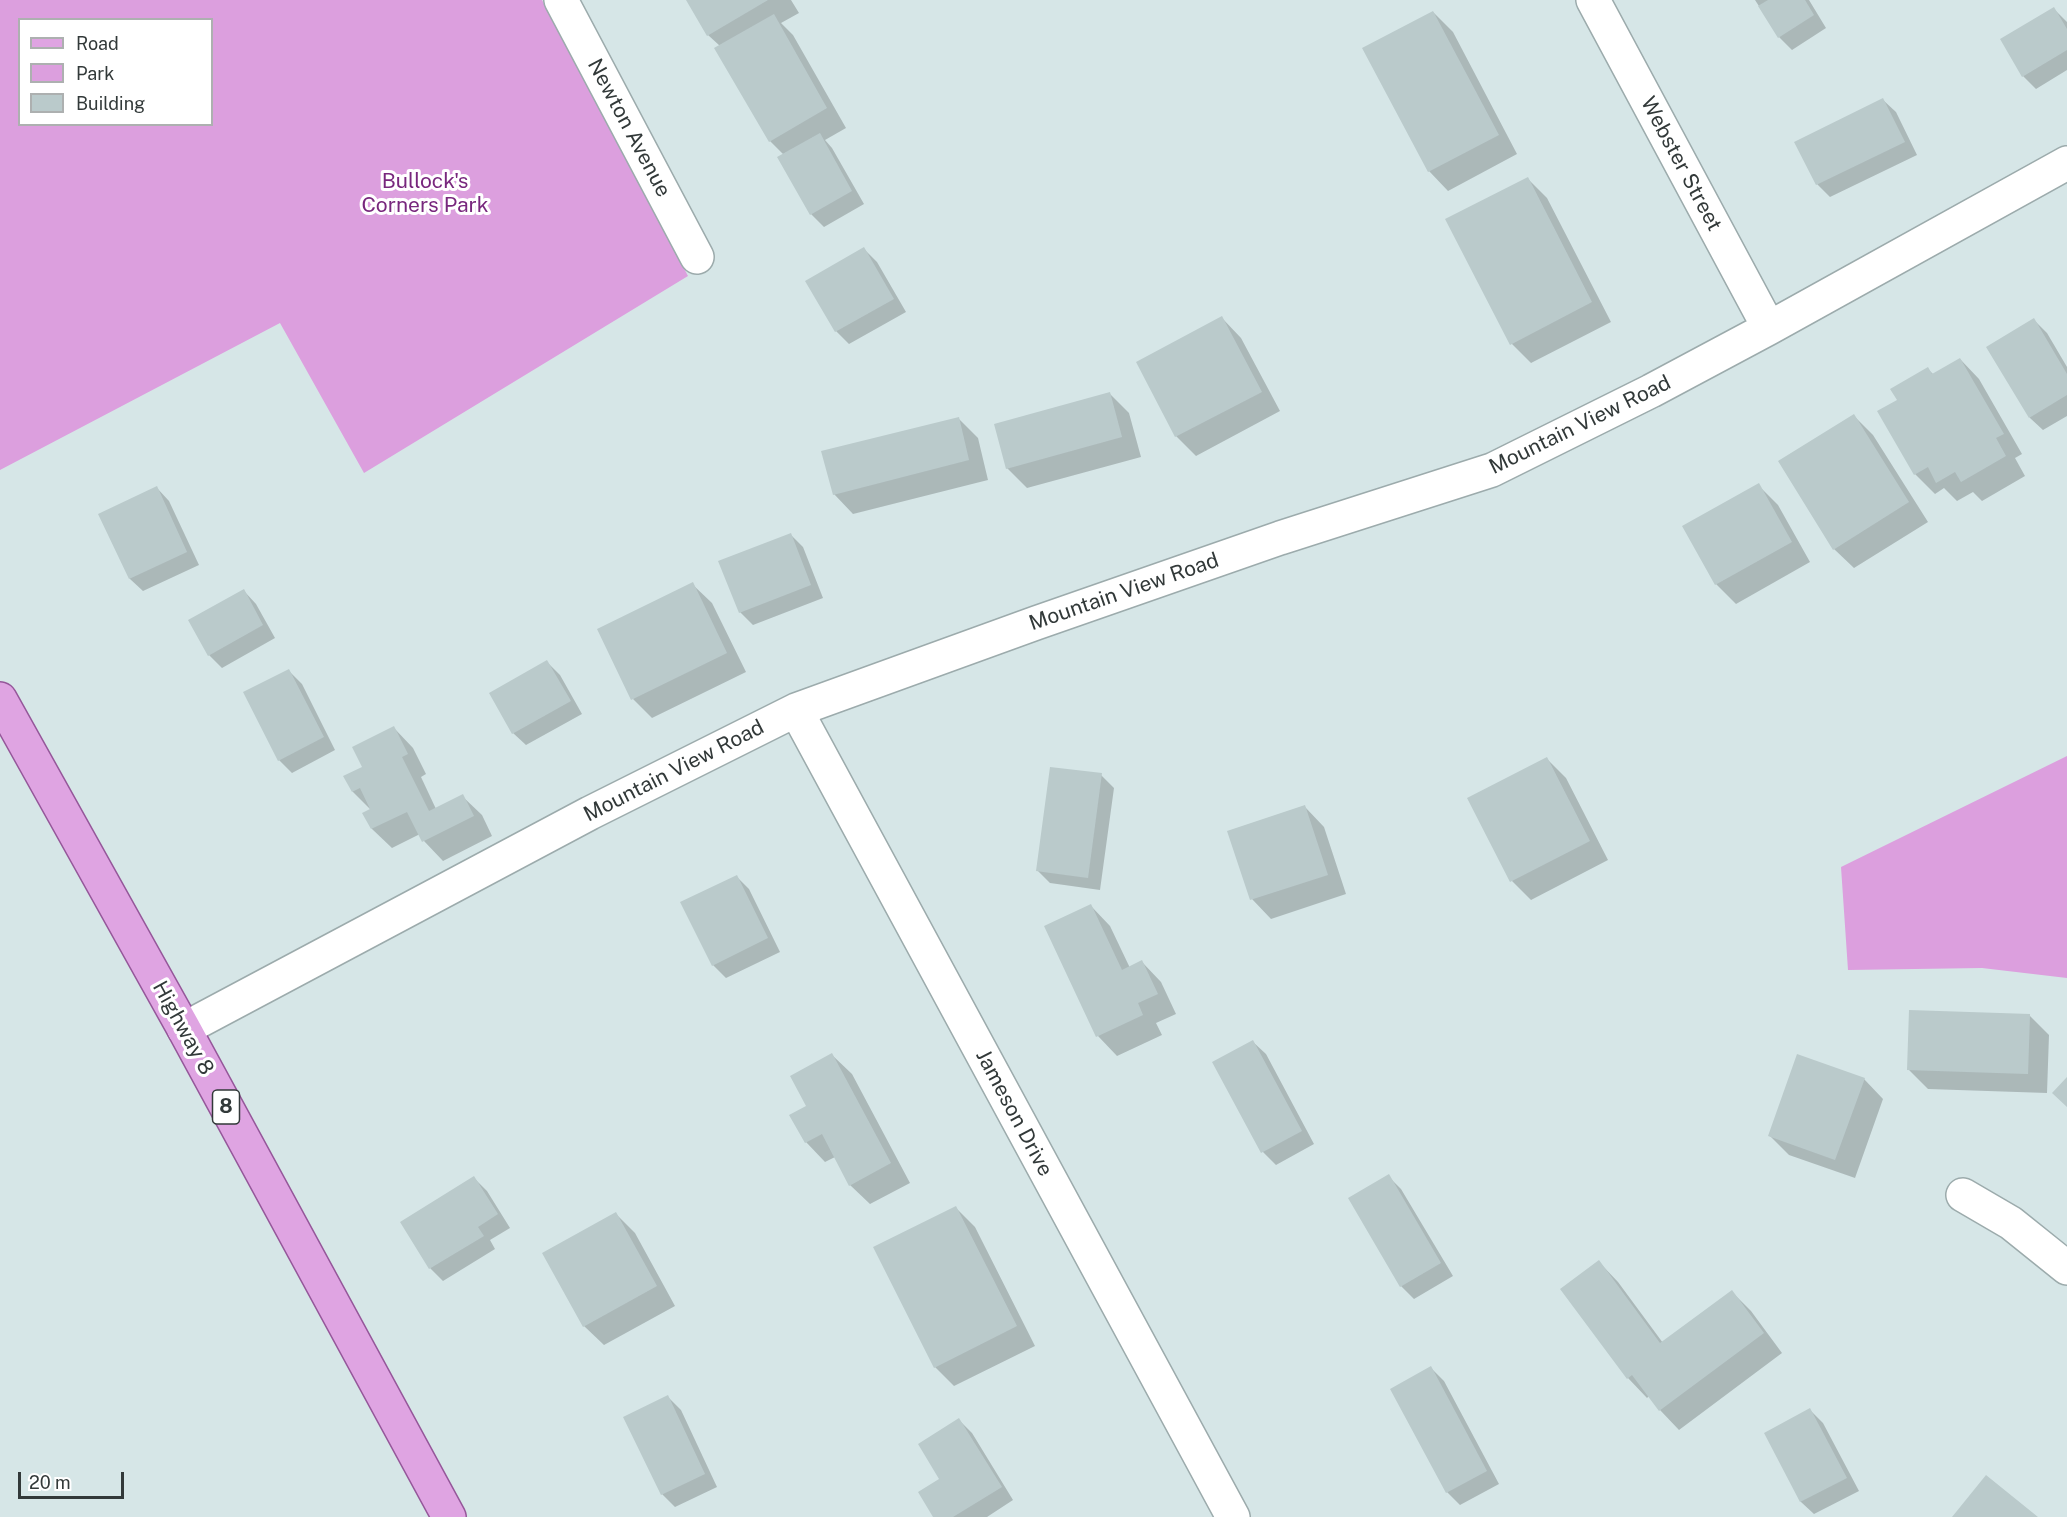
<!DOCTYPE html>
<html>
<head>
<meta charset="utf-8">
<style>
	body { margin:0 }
	#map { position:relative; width:2067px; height:1517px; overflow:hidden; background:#d6e6e7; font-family:"Public Sans",sans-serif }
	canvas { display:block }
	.legend { position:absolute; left:18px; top:18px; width:195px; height:108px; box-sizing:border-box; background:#fff; border:2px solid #adb0b0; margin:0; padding:8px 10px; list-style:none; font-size:18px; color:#323939 }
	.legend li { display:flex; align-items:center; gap:12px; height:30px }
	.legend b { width:30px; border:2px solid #adb0b0 }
	.scale { position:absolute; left:18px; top:1472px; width:106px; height:27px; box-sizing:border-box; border:3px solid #323939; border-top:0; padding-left:8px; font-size:18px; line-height:21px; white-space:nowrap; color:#323939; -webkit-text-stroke:4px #fff; paint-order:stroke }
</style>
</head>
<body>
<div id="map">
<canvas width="2067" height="1517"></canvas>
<ul class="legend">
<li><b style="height:8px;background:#dfa4e2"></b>Road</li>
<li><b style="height:16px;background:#dc9fde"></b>Park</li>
<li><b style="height:16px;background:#bacacb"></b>Building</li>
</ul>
<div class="scale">20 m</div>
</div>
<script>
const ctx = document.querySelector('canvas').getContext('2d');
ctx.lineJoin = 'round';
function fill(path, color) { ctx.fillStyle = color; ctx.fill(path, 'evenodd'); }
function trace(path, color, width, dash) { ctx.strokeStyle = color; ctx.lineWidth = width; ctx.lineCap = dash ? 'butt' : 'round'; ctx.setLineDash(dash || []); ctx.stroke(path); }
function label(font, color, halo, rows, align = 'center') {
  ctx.font = font + ' "Public Sans",sans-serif'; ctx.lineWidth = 6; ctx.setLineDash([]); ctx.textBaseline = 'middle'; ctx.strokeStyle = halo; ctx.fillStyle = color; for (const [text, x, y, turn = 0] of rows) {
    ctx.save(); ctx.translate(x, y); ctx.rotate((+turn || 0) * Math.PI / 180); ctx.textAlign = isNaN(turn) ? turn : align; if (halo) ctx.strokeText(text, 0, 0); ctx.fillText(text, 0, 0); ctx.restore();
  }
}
fill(new Path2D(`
	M 0,0 L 542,0 L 688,276 L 364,473 L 280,323 L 0,470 ZM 20,20 L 212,20 L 212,124 L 20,124 Z
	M 2067,756 L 2067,978 L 1982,968 L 1848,970 L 1841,867 Z`), '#dc9fde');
fill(new Path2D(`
	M 688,0 L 791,0 L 799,13 L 781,23 L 793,35 L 846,128 L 825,140 L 832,148 L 864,204 L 824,227 L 811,214 L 784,155 L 770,141 L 720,46 L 708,35 Z
	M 1755,0 L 1809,0 L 1826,28 L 1792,50 L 1779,37 Z
	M 2054,9 L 2067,22 L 2067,70 L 2036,89 L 2023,76 Z
	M 1433,12 L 1453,32 L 1517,154 L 1448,191 L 1429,171 Z
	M 1883,100 L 1896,112 L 1917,155 L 1830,197 L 1817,184 L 1796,142 Z
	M 1527,178 L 1547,198 L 1611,322 L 1531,363 L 1512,344 Z
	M 864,249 L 877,262 L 906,312 L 849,344 L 836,331 Z
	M 1222,318 L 1241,338 L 1280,411 L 1196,456 L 1176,436 Z
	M 2034,320 L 2047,333 L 2067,367 L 2067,416 L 2043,430 L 2030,418 Z
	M 1960,359 L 1979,379 L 2022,454 L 2015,458 L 2025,476 L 1982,501 L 1973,492 L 1957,501 L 1944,488 L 1935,494 L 1915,474 L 1879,412 L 1899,400 L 1928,369 L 1934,375 Z
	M 1110,394 L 1129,413 L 1141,457 L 1027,488 L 1007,468 Z
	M 1854,416 L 1873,435 L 1928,522 L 1854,568 L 1834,549 Z
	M 958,418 L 978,438 L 988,480 L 853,514 L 834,494 Z
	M 1758,485 L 1778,505 L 1810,562 L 1736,604 L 1716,584 Z
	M 157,488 L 169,501 L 199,565 L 143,591 L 130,579 L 100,514 Z
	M 790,534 L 803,547 L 823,598 L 753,625 L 740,612 Z
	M 692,584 L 712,603 L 746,672 L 652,718 L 633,699 Z
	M 244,591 L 256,604 L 275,638 L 222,668 L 209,655 Z
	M 547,662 L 560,675 L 582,714 L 526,745 L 513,733 Z
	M 289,671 L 302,684 L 335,750 L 292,773 L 279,760 Z
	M 394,728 L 413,748 L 426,774 L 421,777 L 436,809 L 462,796 L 482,815 L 492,836 L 443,861 L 424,841 L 420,834 L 392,848 L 372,829 L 364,813 L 371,810 L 353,792 L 345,777 L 364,768 Z
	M 1547,759 L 1566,778 L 1608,860 L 1531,900 L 1512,881 Z
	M 1101,775 L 1114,788 L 1100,890 L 1050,883 L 1037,870 Z
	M 1305,807 L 1324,827 L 1346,894 L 1271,919 L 1252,899 Z
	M 736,876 L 749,889 L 780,952 L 726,978 L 713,965 Z
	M 1091,906 L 1110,926 L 1130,968 L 1142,962 L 1161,982 L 1176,1014 L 1156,1023 L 1162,1035 L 1117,1056 L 1098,1036 L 1046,927 Z
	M 2029,1015 L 2049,1035 L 2047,1093 L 1928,1089 L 1909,1070 Z
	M 1253,1042 L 1266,1054 L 1314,1144 L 1276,1165 L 1263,1152 Z
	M 832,1055 L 852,1074 L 910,1183 L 870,1204 L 850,1185 L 835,1157 L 825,1162 L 806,1142 L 808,1107 Z
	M 1864,1079 L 1883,1099 L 1855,1178 L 1789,1155 L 1769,1135 Z
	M 1388,1176 L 1401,1189 L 1453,1276 L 1414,1299 L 1401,1286 Z
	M 474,1178 L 487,1191 L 510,1228 L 490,1240 L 495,1249 L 443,1281 L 430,1268 L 402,1223 Z
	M 956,1208 L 975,1227 L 1035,1346 L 954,1386 L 935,1367 Z
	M 616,1214 L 635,1233 L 675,1306 L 604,1345 L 584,1326 Z
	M 1599,1262 L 1618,1282 L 1663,1343 L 1732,1292 L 1751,1311 L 1782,1353 L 1679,1430 L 1660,1410 L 1649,1396 L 1647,1398 L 1628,1378 Z
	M 1431,1368 L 1444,1381 L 1499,1484 L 1460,1505 L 1447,1492 Z
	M 668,1397 L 681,1410 L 717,1487 L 675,1507 L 662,1494 Z
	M 1810,1410 L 1823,1423 L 1859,1491 L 1814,1514 L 1801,1502 L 1766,1433 Z
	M 959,1420 L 972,1433 L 1013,1500 L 987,1517 L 935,1517 L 941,1480 Z`), '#0003');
fill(new Path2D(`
	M 686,0 L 768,0 L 707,36 Z
	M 1768,0 L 1805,0 L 1814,15 L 1778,38 L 1758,6 Z
	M 2054,7 L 2067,29 L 2067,50 L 2022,77 L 2000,39 Z
	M 1433,11 L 1499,135 L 1428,172 L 1362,48 Z
	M 774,14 L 827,108 L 769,142 L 714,48 Z
	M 1883,98 L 1905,142 L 1816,185 L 1794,142 Z
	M 820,133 L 852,191 L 810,215 L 777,157 Z
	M 1528,177 L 1592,302 L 1510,345 L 1445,219 Z
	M 864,247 L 894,299 L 835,332 L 805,281 Z
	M 1222,316 L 1262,392 L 1175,437 L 1136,362 Z
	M 2034,318 L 2067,374 L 2067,395 L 2029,418 L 1986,347 Z
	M 1960,358 L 2004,434 L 1996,438 L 2006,456 L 1961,482 L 1955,472 L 1936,483 L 1928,467 L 1914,475 L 1877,411 L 1897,400 L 1890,389 L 1928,367 L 1932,374 Z
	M 1110,392 L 1122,437 L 1006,469 L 994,424 Z
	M 1854,414 L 1909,502 L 1833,550 L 1778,461 Z
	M 959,417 L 969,460 L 833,495 L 821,451 Z
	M 1759,483 L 1792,542 L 1715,585 L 1682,526 Z
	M 157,486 L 187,552 L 129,579 L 98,514 Z
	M 791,533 L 811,585 L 739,613 L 718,561 Z
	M 693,582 L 727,653 L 631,700 L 597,629 Z
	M 244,589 L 263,625 L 208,656 L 188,620 Z
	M 547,660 L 571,701 L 512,734 L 489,693 Z
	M 289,669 L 324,737 L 278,761 L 243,692 Z
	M 394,726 L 408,754 L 402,757 L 429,811 L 463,794 L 474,816 L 422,842 L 407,812 L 371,829 L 362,813 L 370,809 L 360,788 L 352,792 L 343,776 L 362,767 L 352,747 Z
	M 1547,757 L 1590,841 L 1510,882 L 1467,798 Z
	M 1050,767 L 1102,773 L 1088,878 L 1036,871 Z
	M 1305,805 L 1328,875 L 1250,900 L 1227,831 Z
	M 737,875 L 768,938 L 712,966 L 680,902 Z
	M 1091,904 L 1122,970 L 1142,960 L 1158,994 L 1138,1003 L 1143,1015 L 1096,1037 L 1044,926 Z
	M 1909,1010 L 2030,1014 L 2028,1074 L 1907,1070 Z
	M 1253,1040 L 1302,1131 L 1261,1153 L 1212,1062 Z
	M 832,1053 L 891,1163 L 849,1186 L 822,1134 L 805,1143 L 789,1115 L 806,1106 L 790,1076 Z
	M 1797,1054 L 1865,1078 L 1835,1160 L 1768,1136 Z
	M 2067,1077 L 2067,1107 L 2052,1093 Z
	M 1389,1174 L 1441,1263 L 1400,1287 L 1348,1198 Z
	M 474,1176 L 498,1214 L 478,1227 L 484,1236 L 429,1269 L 400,1222 Z
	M 956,1206 L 1017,1326 L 934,1368 L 873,1247 Z
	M 616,1212 L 657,1286 L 583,1327 L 542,1253 Z
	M 1599,1260 L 1660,1343 L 1732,1290 L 1764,1333 L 1659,1411 L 1632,1375 L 1627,1379 L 1560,1289 Z
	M 1431,1366 L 1487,1471 L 1446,1493 L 1390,1389 Z
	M 668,1395 L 705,1474 L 661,1495 L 623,1417 Z
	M 1810,1408 L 1847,1478 L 1800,1502 L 1764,1433 Z
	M 959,1418 L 1002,1487 L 953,1517 L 933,1517 L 918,1492 L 939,1479 L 918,1444 Z
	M 1986,1475 L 2038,1517 L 1952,1517 Z`), '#bacacb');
const minor = new Path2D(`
	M 561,0 L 697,257
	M 1593,0 L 1769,328
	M 796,710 L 1233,1517
	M 184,1029 L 590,813 L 796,710 L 1036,623 L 1280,538 L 1492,470 L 1651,391 L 1769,328 L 2067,163
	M 1963,1195 L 2011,1223 L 2067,1268`);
const primary = new Path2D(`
	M 0,699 L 184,1029 L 449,1517`);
trace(minor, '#9cabac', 36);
trace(primary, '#95579a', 36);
trace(minor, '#fff', 33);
trace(primary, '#dfa4e2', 33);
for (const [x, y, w] of [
	[226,1107,27]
]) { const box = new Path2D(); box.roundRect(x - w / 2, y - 17, w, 34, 4.5); ctx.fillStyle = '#fff'; ctx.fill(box); trace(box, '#323939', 1.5); }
label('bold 20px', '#323939', null, [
	["8",226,1107]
]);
label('21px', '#323939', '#fff', [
	["Newton Avenue",629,128,62],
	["Webster Street",1681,164,62],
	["Mountain View Road",1580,425,-26],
	["Mountain View Road",1124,592,-19],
	["Mountain View Road",674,771,-27],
	["Highway 8",183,1028,61],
	["Jameson Drive",1014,1113,62]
]);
label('21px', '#78277d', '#fff', [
	["Bullock's",425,182],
	["Corners Park",425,206]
]);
</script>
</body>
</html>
